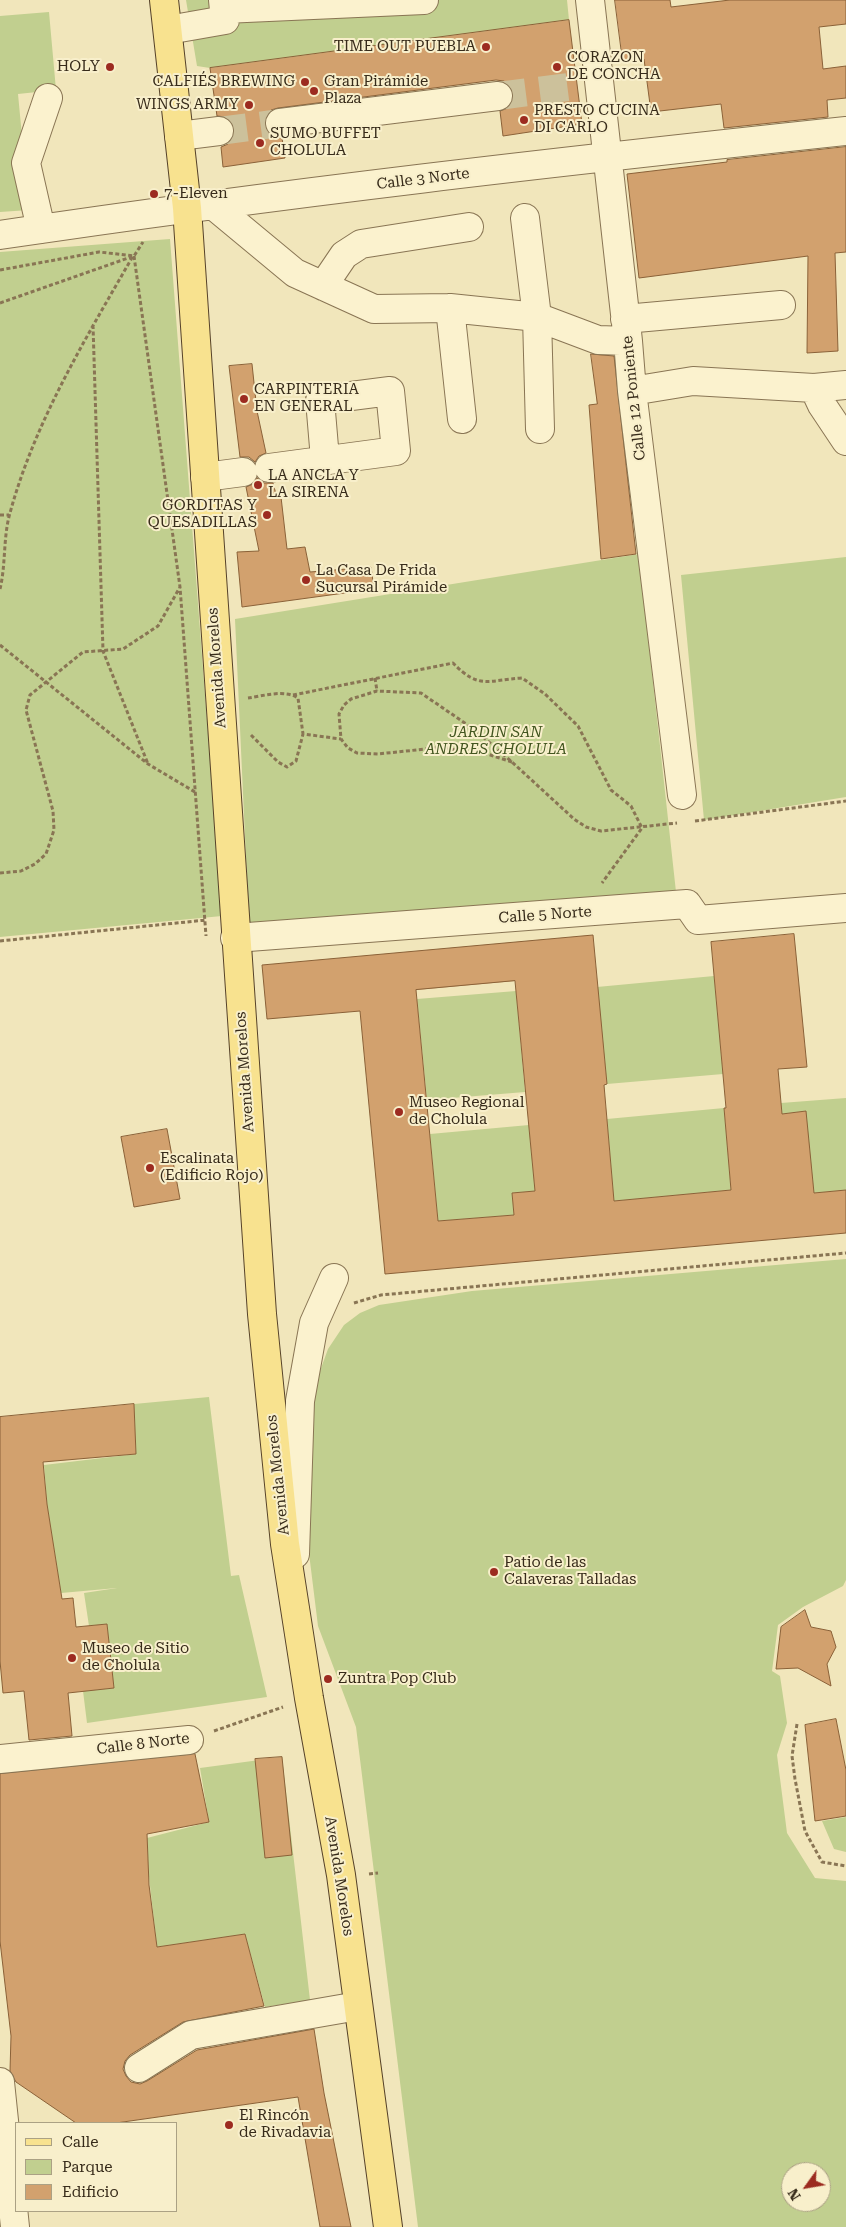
<!DOCTYPE html>
<html>
<head>
<meta charset="utf-8">
<style>
	body { margin:0 }
	#map { position:relative; width:846px; height:2227px; overflow:hidden; background:#f1e6bb; font-family:"Roboto Serif",serif }
	canvas { display:block }
	.legend { position:absolute; left:15px; top:2122px; width:162px; height:90px; box-sizing:border-box; background:#f8efcb; border:1px solid #aba184; margin:0; padding:6px 9px; list-style:none; font-size:15px; color:#372b1a }
	.legend li { display:flex; align-items:center; gap:10px; height:25px }
	.legend b { width:25px; border:1px solid #aba184 }
	.north { position:absolute; left:781px; top:2162px; width:50px; height:50px; box-sizing:border-box; background:#f8efcb; border:1px solid #aba184; border-radius:50%; rotate:238deg; font-size:14px; font-weight:700; line-height:20px; text-align:center; color:#372b1a }
	.north::after { content:''; display:block; margin:auto; width:18px; height:22px; background:#9c2b20; clip-path:polygon(50% 0,100% 100%,50% 72%,0 100%) }
</style>
</head>
<body>
<div id="map">
<canvas width="846" height="2227"></canvas>
<ul class="legend">
<li><b style="height:6px;background:#f8e28f"></b>Calle</li>
<li><b style="height:14px;background:#c1cf8f"></b>Parque</li>
<li><b style="height:14px;background:#d2a16e"></b>Edificio</li>
</ul>
<div class="north">N</div>
</div>
<script>
const ctx = document.querySelector('canvas').getContext('2d');
ctx.lineJoin = 'round';
function fill(path, color) { ctx.fillStyle = color; ctx.fill(path, 'evenodd'); }
function trace(path, color, width, dash) { ctx.strokeStyle = color; ctx.lineWidth = width; ctx.lineCap = dash ? 'butt' : 'round'; ctx.setLineDash(dash || []); ctx.stroke(path); }
function label(font, color, halo, rows, align = 'center') {
  ctx.font = font + ' "Roboto Serif",serif'; ctx.lineWidth = 4; ctx.setLineDash([]); ctx.textBaseline = 'middle'; ctx.strokeStyle = halo; ctx.fillStyle = color; for (const [text, x, y, turn = 0] of rows) {
    ctx.save(); ctx.translate(x, y); ctx.rotate((+turn || 0) * Math.PI / 180); ctx.textAlign = isNaN(turn) ? turn : align; if (halo) ctx.strokeText(text, 0, 0); ctx.fillText(text, 0, 0); ctx.restore();
  }
}
fill(new Path2D(`
	M 186,0 L 567,0 L 569,20 L 210,68 L 197,66 Z
	M 49,12 L 56,90 L 18,94 L 29,210 L 0,212 L 0,16 Z
	M 170,239 L 222,916 L 0,937 L 0,252 Z
	M 639,554 L 676,892 L 249,924 L 235,619 Z
	M 846,557 L 846,797 L 704,820 L 681,575 Z
	M 714,976 L 723,1074 L 607,1084 L 597,987 Z
	M 516,991 L 525,1092 L 427,1100 L 417,999 Z
	M 846,1098 L 846,1190 L 814,1193 L 805,1111 L 782,1114 L 781,1103 Z
	M 724,1108 L 731,1190 L 614,1201 L 607,1119 Z
	M 529,1125 L 535,1191 L 512,1193 L 514,1215 L 438,1221 L 430,1134 Z
	M 846,1259 L 846,1580 L 843,1586 L 803,1607 L 778,1625 L 772,1671 L 780,1676 L 787,1723 L 777,1755 L 787,1833 L 815,1878 L 846,1881 L 846,2227 L 418,2227 L 356,1727 L 318,1626 L 305,1521 L 308,1404 L 328,1349 L 344,1325 L 360,1313 L 379,1305 L 472,1291 ZM 791,2172 L 821,2172 L 821,2202 L 791,2202 Z
	M 209,1397 L 231,1576 L 239,1575 L 267,1697 L 87,1723 L 83,1691 L 114,1688 L 107,1624 L 89,1626 L 84,1593 L 117,1588 L 61,1593 L 47,1504 L 44,1465 L 136,1454 L 134,1404 Z
	M 282,1757 L 310,2000 L 265,2007 L 245,1934 L 157,1947 L 149,1877 L 147,1838 L 209,1822 L 200,1768 Z
	M 846,1817 L 846,1852 L 834,1849 L 822,1821 Z`), '#c1cf8f');
const building = new Path2D(`
	M 615,0 L 670,0 L 671,7 L 730,0 L 846,0 L 846,24 L 819,27 L 823,69 L 846,66 L 846,98 L 827,100 L 828,117 L 724,128 L 721,104 L 651,112 L 644,59 L 623,62 Z
	M 569,20 L 582,124 L 503,136 L 500,111 L 508,108 L 513,102 L 514,95 L 510,86 L 504,81 L 496,80 L 278,108 L 271,110 L 266,116 L 265,125 L 267,132 L 273,137 L 282,138 L 285,158 L 223,167 L 221,147 L 228,144 L 233,138 L 234,129 L 232,122 L 226,117 L 217,116 L 210,68 Z
	M 846,147 L 846,252 L 835,253 L 838,351 L 807,353 L 808,256 L 639,278 L 627,174 L 727,162 L 727,160 Z
	M 591,354 L 614,356 L 636,554 L 601,559 L 589,405 L 597,404 Z
	M 252,364 L 257,411 L 266,453 L 259,456 L 255,462 L 249,457 L 240,457 L 229,366 Z
	M 257,478 L 264,483 L 273,483 L 277,498 L 281,497 L 287,549 L 305,547 L 310,572 L 371,567 L 374,589 L 242,607 L 237,552 L 259,551 L 246,487 L 253,484 Z
	M 794,934 L 807,1067 L 778,1069 L 782,1114 L 806,1111 L 814,1193 L 846,1190 L 846,1233 L 385,1274 L 360,1011 L 267,1019 L 262,965 L 593,935 L 607,1084 L 604,1085 L 614,1201 L 731,1190 L 724,1108 L 726,1108 L 711,942 ZM 515,981 L 535,1191 L 512,1193 L 514,1215 L 438,1221 L 416,990 Z
	M 167,1129 L 180,1199 L 134,1207 L 121,1137 Z
	M 134,1404 L 136,1454 L 43,1462 L 47,1504 L 62,1599 L 73,1598 L 76,1627 L 107,1624 L 114,1688 L 68,1693 L 72,1736 L 29,1740 L 24,1691 L 3,1693 L 0,1661 L 0,1417 Z
	M 805,1610 L 811,1627 L 831,1631 L 836,1647 L 827,1664 L 831,1686 L 798,1668 L 776,1669 L 781,1627 Z
	M 836,1719 L 846,1770 L 846,1816 L 815,1821 L 805,1725 Z
	M 195,1754 L 209,1822 L 147,1834 L 149,1885 L 157,1947 L 245,1934 L 264,2006 L 183,2022 L 130,2055 L 125,2061 L 123,2069 L 126,2076 L 131,2082 L 140,2084 L 147,2081 L 197,2050 L 314,2029 L 324,2093 L 351,2227 L 320,2227 L 298,2097 L 116,2123 L 76,2123 L 16,2082 L 10,2071 L 11,2036 L 0,1941 L 0,1774 Z
	M 282,1757 L 292,1855 L 265,1858 L 255,1759 Z`);
fill(building, '#d2a16e');
trace(building, '#8a6138', 1);
trace(new Path2D(`
	M 498,96 L 577,86
	M 219,131 L 280,123`), '#ccc19b', 28, [28, 14]);
const minor = new Path2D(`
	M 590,0 L 628,341 L 632,391 L 682,795
	M 224,9 L 424,0
	M 168,30 L 225,20 L 223,0
	M 280,123 L 498,96
	M 179,136 L 219,131
	M 213,205 L 295,273 L 374,309 L 450,308 L 537,317 L 598,340 L 628,341
	M 525,218 L 537,317 L 540,429
	M 41,229 L 26,163 L 48,98
	M 0,235 C 281,193 564,161 846,131
	M 323,286 L 344,255 L 361,244 L 469,227
	M 450,308 L 462,419
	M 625,319 L 781,305
	M 814,388 L 846,385
	M 632,391 L 693,381 L 814,388 L 822,405 L 846,441
	M 269,468 L 396,451 L 390,391 L 320,400 L 325,459
	M 205,477 L 243,472
	M 235,938 L 687,904 L 698,920 L 846,908
	M 295,1554 L 300,1401 L 314,1323 L 334,1278
	M 0,1759 L 189,1740
	M 139,2068 L 191,2035 L 358,2006
	M 0,2082 L 15,2227`);
const major = new Path2D(`
	M 164,0 L 187,208 L 262,1314 L 285,1544 L 309,1698 L 341,1875 L 388,2227`);
trace(minor, '#897554', 30);
trace(major, '#564229', 30);
trace(new Path2D(`
	M 134,256 L 180,587 L 206,936
	M 0,270 L 99,252 L 134,256 L 143,242
	M 0,303 L 131,257
	M 93,325 L 103,651 L 148,764
	M 0,515 L 9,515
	M 0,589 C 6,564 3,537 10,513 C 35,421 86,338 133,256
	M 0,645 L 148,764 L 195,792
	M 375,678 L 377,691
	M 293,695 L 453,663 C 479,690 488,680 522,678 L 545,694 L 578,726 L 611,790 L 631,806 L 642,828 L 602,883
	M 248,698 C 263,696 285,689 298,698 L 303,734
	M 251,735 L 278,762 L 287,767 L 296,761 L 303,734 L 341,739
	M 512,762 L 481,752 L 435,748 L 378,754 L 357,753 L 348,748 L 341,739 L 339,714 L 344,705 L 351,699 L 377,691 L 421,693 L 475,730 L 512,762 L 574,819 L 586,827 L 601,831 L 677,823
	M 695,821 L 846,801
	M 0,873 L 21,871 L 35,864 L 46,854 L 54,830 L 53,811 L 26,710 L 30,695 L 83,652 L 123,649 L 158,626 L 180,587
	M 0,941 L 206,920
	M 354,1303 L 381,1295 L 846,1253
	M 797,1724 L 792,1756 L 795,1779 L 805,1831 L 822,1862 L 846,1866
	M 214,1731 L 283,1707
	M 369,1874 L 378,1873`), '#897554', 3, [4, 2.5]);
trace(minor, '#fbf2ce', 28);
trace(major, '#f8e28f', 28);
for (const [x, y, r, color] of [
	[486,47,5,"#9c2b20"],
	[110,67,5,"#9c2b20"],
	[557,67,5,"#9c2b20"],
	[305,82,5,"#9c2b20"],
	[314,91,5,"#9c2b20"],
	[249,105,5,"#9c2b20"],
	[524,120,5,"#9c2b20"],
	[260,143,5,"#9c2b20"],
	[154,194,5,"#9c2b20"],
	[244,399,5,"#9c2b20"],
	[258,485,5,"#9c2b20"],
	[267,515,5,"#9c2b20"],
	[306,580,5,"#9c2b20"],
	[399,1112,5,"#9c2b20"],
	[150,1168,5,"#9c2b20"],
	[494,1572,5,"#9c2b20"],
	[72,1658,5,"#9c2b20"],
	[328,1679,5,"#9c2b20"],
	[229,2125,5,"#9c2b20"]
]) { const dot = new Path2D(); dot.arc(x, y, r, 0, 2 * Math.PI); ctx.fillStyle = color; ctx.fill(dot); trace(dot, '#f8efcb', 2); }
label('15px', '#372b1a', '#f8efcb', [
	["TIME OUT PUEBLA",476,47,"right"],
	["CORAZON",567,58],
	["DE CONCHA",567,75],
	["HOLY",100,67,"right"],
	["CALFIE´S BREWING",295,82,"right"],
	["Gran Pirámide",324,82],
	["Plaza",324,99],
	["WINGS ARMY",239,105,"right"],
	["PRESTO CUCINA",534,111],
	["DI CARLO",534,128],
	["SUMO BUFFET",270,134],
	["CHOLULA",270,151],
	["7-Eleven",164,194],
	["CARPINTERIA",254,390],
	["EN GENERAL",254,407],
	["LA ANCLA Y",268,476],
	["LA SIRENA",268,493],
	["GORDITAS Y",257,506,"right"],
	["QUESADILLAS",257,523,"right"],
	["La Casa De Frida",316,571],
	["Sucursal Pirámide",316,588],
	["Museo Regional",409,1103],
	["de Cholula",409,1120],
	["Escalinata",160,1159],
	["(Edificio Rojo)",160,1176],
	["Patio de las",504,1563],
	["Calaveras Talladas",504,1580],
	["Museo de Sitio",82,1649],
	["de Cholula",82,1666],
	["Zuntra Pop Club",338,1679],
	["El Rincón",239,2116],
	["de Rivadavia",239,2133]
], 'left');
label('15px', '#372b1a', '#f8efcb', [
	["Calle 3 Norte",423,179,-7],
	["Calle 12 Poniente",634,398,-96],
	["Avenida Morelos",217,668,-94],
	["Calle 5 Norte",545,915,-4],
	["Avenida Morelos",245,1072,-94],
	["Avenida Morelos",278,1475,-96],
	["Calle 8 Norte",143,1744,-7],
	["Avenida Morelos",339,1876,81]
]);
label('italic 15px', '#42551f', '#f8efcb', [
	["JARDIN SAN",496,733],
	["ANDRES CHOLULA",496,750]
]);
</script>
</body>
</html>
